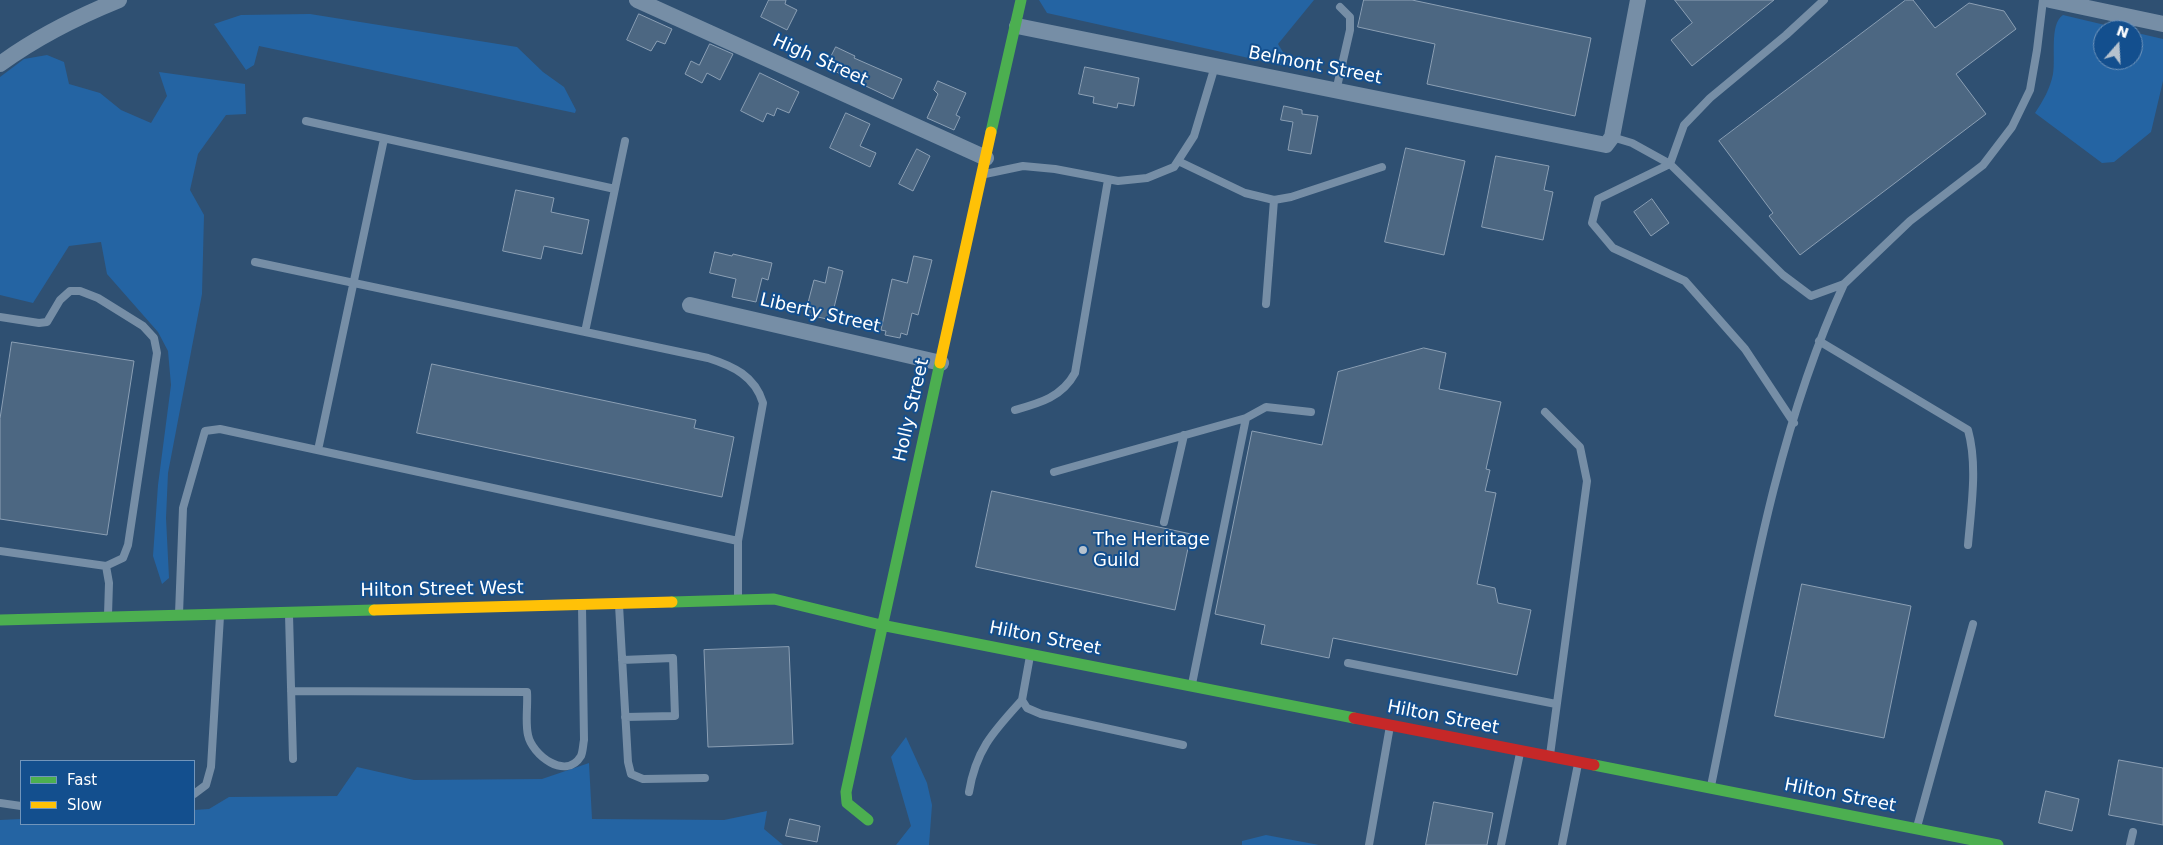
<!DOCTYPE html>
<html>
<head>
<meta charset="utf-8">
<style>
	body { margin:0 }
	#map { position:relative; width:2163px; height:845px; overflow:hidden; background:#2f5072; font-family:"DejaVu Sans",sans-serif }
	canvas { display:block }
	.legend { position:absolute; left:20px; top:760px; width:175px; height:65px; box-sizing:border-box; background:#134f8e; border:1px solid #7195bb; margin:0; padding:6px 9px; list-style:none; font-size:15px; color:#fff }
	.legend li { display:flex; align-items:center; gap:10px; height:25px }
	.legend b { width:25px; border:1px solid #7195bb }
	.north { position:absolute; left:2093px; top:20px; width:50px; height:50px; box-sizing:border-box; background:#134f8e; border:1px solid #7195bb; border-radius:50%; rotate:19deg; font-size:14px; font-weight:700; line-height:20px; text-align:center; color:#fff }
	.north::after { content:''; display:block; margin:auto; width:18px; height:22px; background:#b6c2ce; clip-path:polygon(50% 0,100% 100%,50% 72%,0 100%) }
</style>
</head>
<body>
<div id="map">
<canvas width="2163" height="845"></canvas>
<ul class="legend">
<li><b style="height:6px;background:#4caf50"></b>Fast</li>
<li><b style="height:6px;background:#ffc107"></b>Slow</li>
</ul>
<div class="north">N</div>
</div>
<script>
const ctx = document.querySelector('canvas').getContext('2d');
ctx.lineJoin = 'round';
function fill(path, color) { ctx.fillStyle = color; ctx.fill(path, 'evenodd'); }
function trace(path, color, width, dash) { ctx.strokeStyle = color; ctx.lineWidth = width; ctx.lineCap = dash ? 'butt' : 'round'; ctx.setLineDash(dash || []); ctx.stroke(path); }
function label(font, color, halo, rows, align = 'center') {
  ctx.font = font + ' "DejaVu Sans",sans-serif'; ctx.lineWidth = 4; ctx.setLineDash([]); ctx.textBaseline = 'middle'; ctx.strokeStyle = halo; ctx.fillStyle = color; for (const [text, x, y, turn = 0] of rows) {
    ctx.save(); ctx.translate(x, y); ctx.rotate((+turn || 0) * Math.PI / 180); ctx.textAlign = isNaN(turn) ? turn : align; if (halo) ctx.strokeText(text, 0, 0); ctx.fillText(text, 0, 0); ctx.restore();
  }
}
fill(new Path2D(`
	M 1039,0 L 1314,0 L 1278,44 L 1291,65 L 1280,65 L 1047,13 Z
	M 310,14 L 517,47 L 543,72 L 564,87 L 576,110 L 575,113 L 259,46 L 254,65 L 246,70 L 214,24 L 241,15 Z
	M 2063,15 L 2126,30 L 2103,30 L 2103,60 L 2133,60 L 2133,32 L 2163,39 L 2163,81 L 2151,132 L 2114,162 L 2102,163 L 2035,113 C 2043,101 2050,89 2053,74 C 2056,58 2049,24 2063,15 Z
	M 47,55 L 64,62 L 69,84 L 100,93 L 121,110 L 151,123 L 167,96 L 159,72 L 245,84 L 246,114 L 226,115 L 198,154 L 190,190 L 204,215 L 202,294 L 168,473 L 166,518 L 169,578 L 162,584 L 153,556 L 158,485 L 171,385 L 168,351 L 158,332 L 107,274 L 101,242 L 69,246 L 33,303 L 0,295 L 0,77 L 24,59 Z
	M 906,737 L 927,783 L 932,805 L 929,845 L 896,845 L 911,826 L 891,757 Z
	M 589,763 L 592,819 L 724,820 L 767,811 L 764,829 L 783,845 L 0,845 L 0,820 L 21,819 L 21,824 L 194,824 L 194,810 L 209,809 L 229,797 L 337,796 L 357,767 L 414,780 L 542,779 Z
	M 1266,835 L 1319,845 L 1242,845 L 1242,841 Z`), '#2464a3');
const building = new Path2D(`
	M 769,0 L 786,0 L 785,4 L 797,10 L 787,30 L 761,17 Z
	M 1364,0 L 1412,0 L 1591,38 L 1575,116 L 1427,84 L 1435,44 L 1358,27 Z
	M 1675,0 L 1774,0 L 1692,66 L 1671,40 L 1692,23 Z
	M 1906,0 L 1913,0 L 1935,28 L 1969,3 L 2004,11 L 2016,29 L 1956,74 L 1986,114 L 1800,255 L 1769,216 L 1773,213 L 1719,141 Z
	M 639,14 L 672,29 L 665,44 L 657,41 L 651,51 L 627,40 Z
	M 710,44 L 733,54 L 720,80 L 707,73 L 702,83 L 685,74 L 691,61 L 699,65 Z
	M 836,47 L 855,56 L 854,58 L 902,79 L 893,99 L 826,67 Z
	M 1085,67 L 1139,78 L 1134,106 L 1118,103 L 1117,108 L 1093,103 L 1094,97 L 1079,94 Z
	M 760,73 L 799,92 L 789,113 L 777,108 L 774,116 L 767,113 L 763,122 L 741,111 Z
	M 938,81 L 966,93 L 956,115 L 960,117 L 954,130 L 927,118 L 938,94 L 934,90 Z
	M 1284,106 L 1302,110 L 1302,114 L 1318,116 L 1311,154 L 1288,150 L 1293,122 L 1281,120 Z
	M 846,113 L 870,124 L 860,146 L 876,153 L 870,167 L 830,148 Z
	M 1406,148 L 1465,161 L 1444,255 L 1385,242 Z
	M 917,149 L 930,156 L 913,191 L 899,184 Z
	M 1496,156 L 1549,166 L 1544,190 L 1553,192 L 1543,240 L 1482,227 Z
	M 516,190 L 554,198 L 551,212 L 589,220 L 582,254 L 544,246 L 541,259 L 503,251 Z
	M 1652,199 L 1669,223 L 1651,236 L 1634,212 Z
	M 715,252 L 732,256 L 733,254 L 772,263 L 768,280 L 762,278 L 756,302 L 732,297 L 736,279 L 710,273 Z
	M 914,256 L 932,260 L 918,315 L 912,313 L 907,335 L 901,333 L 900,338 L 885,335 L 886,331 L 881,330 L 892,279 L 907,283 Z
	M 829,267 L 843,271 L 831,320 L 805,314 L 814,280 L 825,283 Z
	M 12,342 L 134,361 L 107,535 L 0,519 L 0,419 Z
	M 1424,348 L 1446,353 L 1439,389 L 1501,402 L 1486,469 L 1490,470 L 1485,491 L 1496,493 L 1477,584 L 1495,588 L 1498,603 L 1531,610 L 1517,675 L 1333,638 L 1329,658 L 1261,644 L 1265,625 L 1215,614 L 1252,431 L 1322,445 L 1338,372 Z
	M 432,364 L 696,420 L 694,428 L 734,437 L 722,497 L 417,433 Z
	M 992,491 L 1191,534 L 1175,610 L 976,567 Z
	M 1802,584 L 1911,606 L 1884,738 L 1775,716 Z
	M 789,647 L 793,744 L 708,747 L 704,650 Z
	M 2119,760 L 2163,768 L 2163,825 L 2109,815 Z
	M 2046,791 L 2079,799 L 2072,831 L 2039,823 Z
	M 1434,802 L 1493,813 L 1487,845 L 1426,845 Z
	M 790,819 L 820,826 L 817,842 L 786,836 Z`);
fill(building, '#4c6782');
trace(building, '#8b9fb4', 1);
trace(new Path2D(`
	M 1336,91 L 1350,30 L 1350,17 L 1340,7
	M 306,121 L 615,189
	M 1612,137 L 1632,143 L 1670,164 L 1783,275 L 1811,296 L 1844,284 L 1910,221 L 1983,165 L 2012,127 L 2030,90 L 2037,50 L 2043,0
	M 1178,161 L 1245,193 L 1274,200 L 1291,197 L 1382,167
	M 985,174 L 1023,166 L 1055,169 L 1118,181 L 1147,178 L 1174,167 L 1194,136 L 1215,66
	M 255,262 L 708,358 C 733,366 755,376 763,403 L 738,541
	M 1266,304 L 1274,200
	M 0,317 L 39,323 L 47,322 L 60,300 L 70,291 L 80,291 L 98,298 L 143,326 L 154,338 L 157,353 L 128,545 L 123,558 L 106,566
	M 585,332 L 625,141
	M 1819,341 L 1968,430 C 1978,466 1971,508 1968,545
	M 1015,410 C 1040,403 1062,397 1075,373 L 1108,180
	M 1545,412 L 1580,447 L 1587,481 L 1550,755
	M 1246,418 L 1266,407 L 1311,412
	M 1794,423 L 1745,349 L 1685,281 L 1613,248 L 1592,223 L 1598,199 L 1670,164 L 1684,125 L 1710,98 L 1786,35 L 1824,0
	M 318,450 L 384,139
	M 1054,472 L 1246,418 L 1192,684
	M 1164,522 L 1184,435
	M 0,551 L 106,566 L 109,583 L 108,615
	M 619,605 L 628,762 L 631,774 L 643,779 L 705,778
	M 179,614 L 183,508 L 205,431 L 220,429 L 738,541 L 738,598
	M 289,615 L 293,759
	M 1030,656 L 1022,700 L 1027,708 L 1041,714 L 1183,745
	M 622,660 L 673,658 L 675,716 L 625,717
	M 1348,663 L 1556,704
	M 291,691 L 527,692 C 528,706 525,722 528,735 C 532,755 566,781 581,756 C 583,751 583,745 584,740 L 582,606
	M 1711,786 C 1745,621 1773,437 1844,284
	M 969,792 C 976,749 994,731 1022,700
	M 194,794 L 206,785 L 211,767 L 220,616
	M 0,803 L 21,806
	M 1917,827 L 1973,624
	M 1369,845 L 1390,726
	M 1501,845 L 1520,753
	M 1562,845 L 1578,764
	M 2130,845 L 2133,832`), '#768ea6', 8);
trace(new Path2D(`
	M 637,0 L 986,158
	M 2050,0 L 2163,24
	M 1017,26 L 1606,145 L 1612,137 L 1638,0
	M 0,64 C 37,37 77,17 119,0
	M 690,305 L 941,363`), '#768ea6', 16);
trace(new Path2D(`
	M 991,132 L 1021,0
	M 672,602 L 774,599 L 881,625 L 1354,718
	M 0,620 L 374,610
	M 1594,765 L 1998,845
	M 868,820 L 847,803 L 846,792 L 940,363`), '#4caf50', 11);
trace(new Path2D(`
	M 940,363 L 991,132
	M 374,610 L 672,602`), '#ffc107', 11);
trace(new Path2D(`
	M 1354,718 L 1594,765`), '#c62828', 11);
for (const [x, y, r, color] of [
	[1083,550,5,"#b6c2ce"]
]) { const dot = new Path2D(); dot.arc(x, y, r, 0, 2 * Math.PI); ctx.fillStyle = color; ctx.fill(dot); trace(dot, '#134f8e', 2); }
label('18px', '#fff', '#134f8e', [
	["High Street",820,61,24],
	["Belmont Street",1315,66,11],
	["Liberty Street",820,314,13],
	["Holly Street",912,410,-77],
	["Hilton Street West",442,590,-1],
	["Hilton Street",1045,639,11],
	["Hilton Street",1443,718,11],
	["Hilton Street",1840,796,11]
]);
label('18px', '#fff', '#134f8e', [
	["The Heritage",1093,540],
	["Guild",1093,561]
], 'left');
</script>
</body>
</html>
